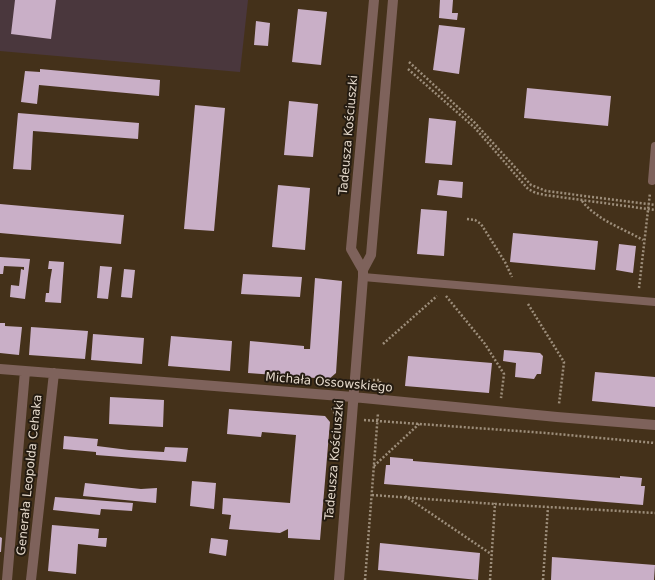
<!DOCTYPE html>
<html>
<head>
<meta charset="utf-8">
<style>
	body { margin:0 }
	canvas { display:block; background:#44311a }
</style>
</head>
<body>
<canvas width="655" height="580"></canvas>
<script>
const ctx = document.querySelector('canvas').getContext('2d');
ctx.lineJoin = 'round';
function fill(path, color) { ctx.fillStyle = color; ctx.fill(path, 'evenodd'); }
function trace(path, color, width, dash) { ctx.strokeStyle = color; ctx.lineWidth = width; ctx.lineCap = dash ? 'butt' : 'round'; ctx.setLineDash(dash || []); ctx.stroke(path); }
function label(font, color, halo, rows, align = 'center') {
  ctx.font = font + ' "DejaVu Sans",sans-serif'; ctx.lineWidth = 4; ctx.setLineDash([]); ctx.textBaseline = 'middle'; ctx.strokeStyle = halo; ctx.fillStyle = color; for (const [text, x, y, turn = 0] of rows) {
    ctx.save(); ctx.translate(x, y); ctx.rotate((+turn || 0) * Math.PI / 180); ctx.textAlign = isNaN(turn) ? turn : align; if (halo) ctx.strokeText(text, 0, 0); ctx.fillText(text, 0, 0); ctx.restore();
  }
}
fill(new Path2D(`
	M 0,0 L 248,0 L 240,72 L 0,51 Z`), '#4a373d');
fill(new Path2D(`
	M 15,0 L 56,0 L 51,39 L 11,34 Z
	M 440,0 L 453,0 L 452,13 L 458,13 L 457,20 L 439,18 Z
	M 298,9 L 327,12 L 321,65 L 292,62 Z
	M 256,21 L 270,23 L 268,46 L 254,45 Z
	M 439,25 L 465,28 L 459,74 L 433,70 Z
	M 40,69 L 160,80 L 159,96 L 39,85 L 37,104 L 21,102 L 25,71 L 40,72 Z
	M 527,88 L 611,96 L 608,126 L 524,118 Z
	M 289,101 L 318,104 L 313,157 L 284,155 Z
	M 195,105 L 225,108 L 214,231 L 184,229 Z
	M 18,113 L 139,123 L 138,139 L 33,131 L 31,170 L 13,169 Z
	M 429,118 L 456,121 L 452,165 L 425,163 Z
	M 439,180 L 463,182 L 462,198 L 437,195 Z
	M 278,185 L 310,188 L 305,250 L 272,247 Z
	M 0,204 L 124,215 L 121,244 L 0,233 Z
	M 421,209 L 447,211 L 444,256 L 417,254 Z
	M 513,233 L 598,241 L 595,270 L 510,262 Z
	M 619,244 L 636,246 L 633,273 L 616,270 Z
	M 0,257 L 30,259 L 25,299 L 10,297 L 11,285 L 19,286 L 21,269 L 24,270 L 24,267 L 4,266 L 3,274 L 0,274 Z
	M 49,261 L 64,262 L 61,303 L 45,302 L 46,293 L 49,293 L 50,281 L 52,269 L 48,269 Z
	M 100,266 L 112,267 L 108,299 L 97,298 Z
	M 124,269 L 135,270 L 132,298 L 121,297 Z
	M 243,274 L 302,277 L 300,297 L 241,294 Z
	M 315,278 L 342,281 L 336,373 L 329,379 L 248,373 L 250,341 L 304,346 L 304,349 L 310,349 Z
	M 0,323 L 5,323 L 5,326 L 22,327 L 19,355 L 0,353 Z
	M 31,327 L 88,331 L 85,359 L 29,355 Z
	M 93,334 L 144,338 L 142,364 L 91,360 Z
	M 171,336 L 232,341 L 230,371 L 168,366 Z
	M 504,350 L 540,353 L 543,356 L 541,374 L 537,374 L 534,379 L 515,377 L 516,363 L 503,361 Z
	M 408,356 L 492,363 L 489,393 L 405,386 Z
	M 595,372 L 655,377 L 655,407 L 592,401 Z
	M 110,397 L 164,400 L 163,427 L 109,424 Z
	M 229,409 L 325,416 L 330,422 L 320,540 L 288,538 L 288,529 L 280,533 L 229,529 L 231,515 L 222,514 L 223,498 L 290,503 L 296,435 L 262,432 L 261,437 L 227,434 Z
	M 64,436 L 98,439 L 97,446 L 129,450 L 164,452 L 165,447 L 188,448 L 186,462 L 96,455 L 96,452 L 63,449 Z
	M 390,457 L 413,459 L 413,461 L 620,478 L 620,476 L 642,478 L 641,486 L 645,486 L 643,505 L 384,484 L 386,465 L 390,465 Z
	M 192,481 L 216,483 L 214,509 L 190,506 Z
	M 85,483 L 141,489 L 157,488 L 156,503 L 83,496 Z
	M 55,497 L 133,503 L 132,511 L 101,509 L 100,515 L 53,510 Z
	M 52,525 L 99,529 L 98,538 L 107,538 L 106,547 L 78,544 L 76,574 L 48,571 Z
	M 0,537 L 2,538 L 1,552 L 0,552 Z
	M 211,538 L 228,540 L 226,556 L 209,553 Z
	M 380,543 L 480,553 L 478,580 L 378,570 Z
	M 552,557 L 655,565 L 654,580 L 551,580 Z`), '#c9afc7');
trace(new Path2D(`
	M 409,62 L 475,123 L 531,185 L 546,191 L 655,205
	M 408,69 L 475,128 L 528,189 L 536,193 L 545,195 L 655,210
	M 582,201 C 597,220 622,228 643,240
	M 467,219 L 475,220 L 481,224 L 505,262 L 512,277
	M 639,288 L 650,193
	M 446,296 L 485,344 L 504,374 L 501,398
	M 528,304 L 564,362 L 559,404
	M 383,344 L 437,296
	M 369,380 L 380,380 L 380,386
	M 332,408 L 337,418
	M 364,420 L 546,433 L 655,443
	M 374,466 L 419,424
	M 372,495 L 495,504
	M 405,496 L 491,554
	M 365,580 L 378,413
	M 490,580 L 495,504 L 655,513
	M 543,580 L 548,507`), '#9d8e7b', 2.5, [2, 2]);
trace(new Path2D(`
	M 652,181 L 655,146
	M 363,277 L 655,302`), '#7e625b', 8);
trace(new Path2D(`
	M 363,270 L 371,255 L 393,0
	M 0,369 L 353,397 L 557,417 L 655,425
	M 7,580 L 25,371
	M 31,580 L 54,373
	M 339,580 L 363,277 L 363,270 L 351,249 L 374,0`), '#7e625b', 10);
label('12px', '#e7dbcd', '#241b11', [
	["Tadeusza Kościuszki",349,135,-85],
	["Michała Ossowskiego",329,383,5],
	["Tadeusza Kościuszki",335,460,-85],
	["Generała Leopolda Cehaka",30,475,-84]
]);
</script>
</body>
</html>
